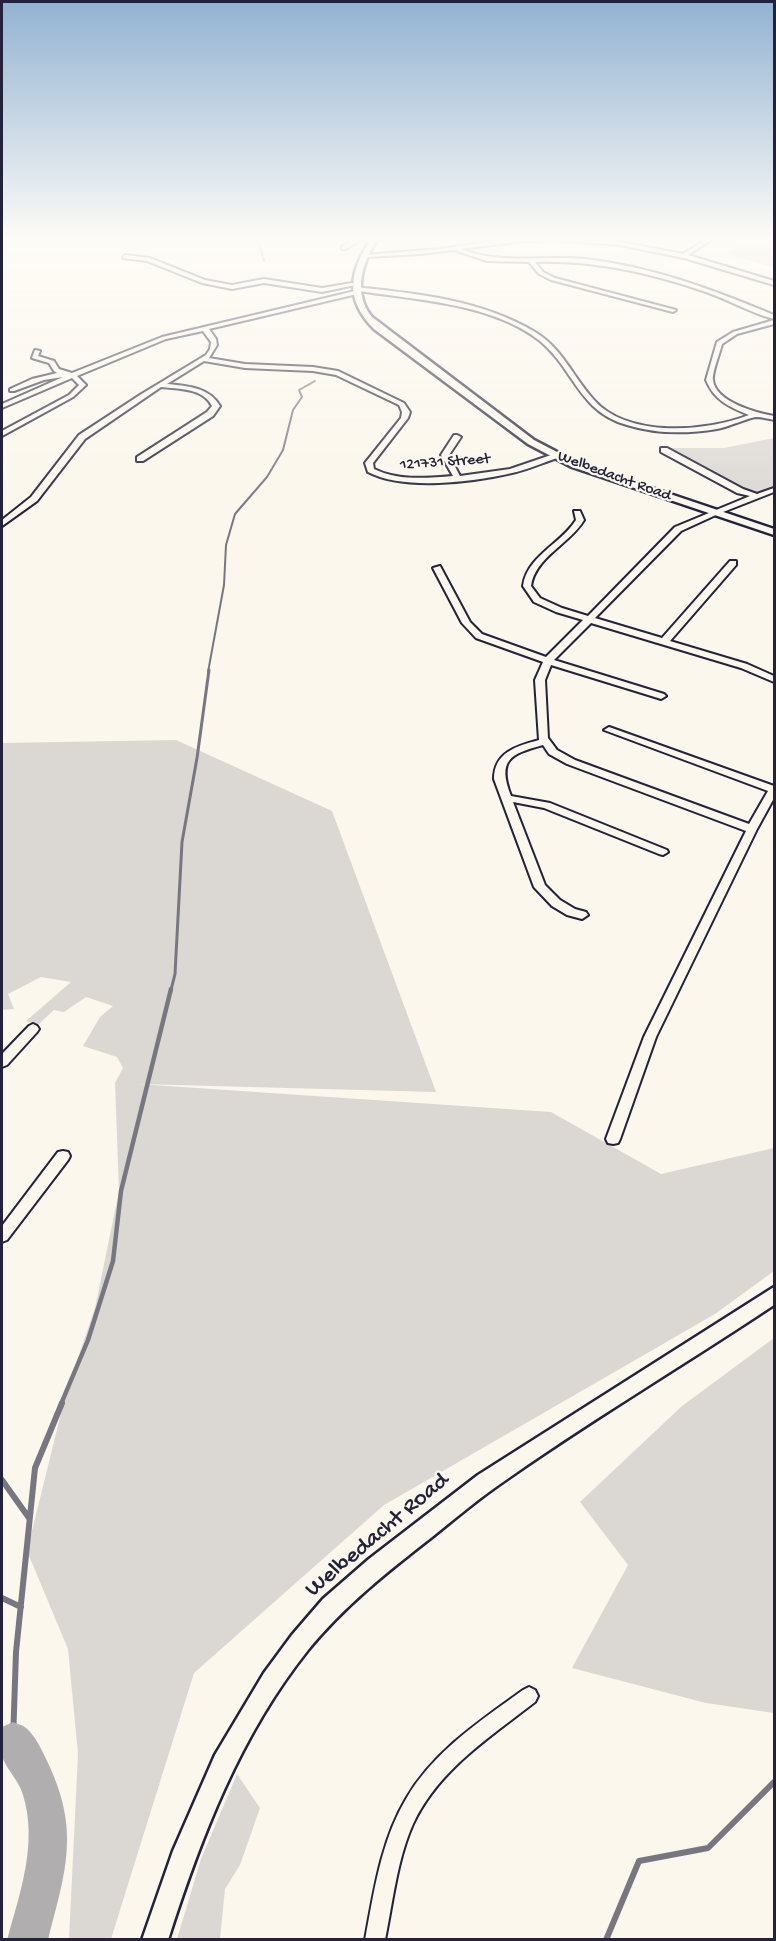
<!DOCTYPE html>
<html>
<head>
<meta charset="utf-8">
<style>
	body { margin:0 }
	#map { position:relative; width:776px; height:1941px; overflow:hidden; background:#fbf7ec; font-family:"Gochi Hand",sans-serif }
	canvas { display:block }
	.frame { position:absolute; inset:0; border:3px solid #22223b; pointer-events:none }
</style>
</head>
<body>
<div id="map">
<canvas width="776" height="1941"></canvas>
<div class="frame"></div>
</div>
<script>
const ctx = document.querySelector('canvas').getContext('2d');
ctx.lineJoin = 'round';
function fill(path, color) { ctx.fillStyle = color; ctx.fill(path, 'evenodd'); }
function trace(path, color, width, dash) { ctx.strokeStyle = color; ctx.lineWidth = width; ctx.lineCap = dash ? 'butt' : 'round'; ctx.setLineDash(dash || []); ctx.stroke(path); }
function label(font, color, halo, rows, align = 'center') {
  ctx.font = font + ' "Gochi Hand",sans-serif'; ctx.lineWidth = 4.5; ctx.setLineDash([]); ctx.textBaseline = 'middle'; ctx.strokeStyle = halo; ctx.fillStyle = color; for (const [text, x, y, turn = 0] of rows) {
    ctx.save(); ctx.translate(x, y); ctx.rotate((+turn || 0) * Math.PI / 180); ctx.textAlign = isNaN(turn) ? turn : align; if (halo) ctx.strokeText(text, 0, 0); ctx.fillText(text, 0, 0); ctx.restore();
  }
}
fill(new Path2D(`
	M 753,237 L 774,237 L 774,267 L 725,254 Z
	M 774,438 L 774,490 L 757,496 L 748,494 L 666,448 L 724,448 Z
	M 176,740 L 332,811 L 436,1092 L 138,1084 L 551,1112 L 661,1174 L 774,1148 L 774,1271 L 715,1314 L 384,1505 L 194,1673 L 111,1939 L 69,1939 L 78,1754 L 68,1649 L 27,1551 L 66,1393 L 95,1308 L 119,1191 L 115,1083 L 123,1068 L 117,1057 L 83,1046 L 100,1017 L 113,1006 L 86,997 L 64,1012 L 54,1010 L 38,1025 L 26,1021 L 71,982 L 41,977 L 8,994 L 14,1009 L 2,1010 L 2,743 Z
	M 774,1338 L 774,1713 L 706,1703 L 572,1668 L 628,1565 L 580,1502 L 682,1406 Z
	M 237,1774 L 260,1808 L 240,1865 L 225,1889 L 220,1939 L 177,1939 L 201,1859 Z`), '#dbd8d3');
trace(new Path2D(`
	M 252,237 L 259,243 L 264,261
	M 208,672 L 224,585 L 226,545 L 235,514 L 267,477 L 283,450 L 293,410 L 302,397 L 299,390 L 315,381`), '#787681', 2);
trace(new Path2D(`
	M 171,990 L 175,974 L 182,842 L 197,758 L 209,670`), '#787681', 3);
trace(new Path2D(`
	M 61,1404 L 88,1340 L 113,1261 L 121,1191 L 171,989`), '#787681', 4.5);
trace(new Path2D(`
	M 2,1480 L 29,1518
	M 2,1598 L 21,1607
	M 13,1741 L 16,1652 L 35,1468 L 62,1403
	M 606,1940 L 639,1861 L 708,1848 L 774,1782`), '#787681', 6);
fill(new Path2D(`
	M 13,1722 C 17,1724 23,1725 26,1728 C 35,1735 43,1752 48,1763 C 80,1831 66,1870 48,1940 L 7,1940 C 20,1893 38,1843 23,1795 C 19,1781 9,1772 3,1759 C 0,1751 2,1736 2,1727 Z`), '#b1aeb0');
const minor = new Path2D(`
	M 358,237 L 365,237 L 346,249 L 342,249 L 342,247 Z
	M 557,237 L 620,242 L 683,254 L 710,237 L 716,237 L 688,255 L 774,281 L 774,285 L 684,258 L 620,245 L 557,240 L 525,241 L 461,249 C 501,265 543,255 585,259 C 650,266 714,290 774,315 L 774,319 C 751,313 729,300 706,292 C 650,273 594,260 535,262 L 543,272 L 555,278 L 676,310 L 673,312 L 551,280 L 539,274 L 529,262 L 487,261 L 454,250 L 421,254 L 367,257 L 364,255 L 439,249 L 514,238 Z
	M 125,255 L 150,258 L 205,280 L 232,285 L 264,279 L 322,288 L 352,283 L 355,285 L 322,292 L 264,283 L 232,289 L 202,283 L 147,261 L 123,258 Z
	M 355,287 C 415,293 482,300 535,332 C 562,348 573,377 594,400 C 628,438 706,432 749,415 C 729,407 714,400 706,380 L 717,342 L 733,332 L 774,320 L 774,324 L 737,334 L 722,344 C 720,353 712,372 713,380 C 715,402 757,413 774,416 L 774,420 C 769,419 762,417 756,417 C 748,418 728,427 717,429 C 687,434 656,434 627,425 C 579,412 574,369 540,341 C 491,302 412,300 353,290 Z
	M 355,291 L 357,294 L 209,329 L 216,339 L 217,345 L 209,358 L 245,364 L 313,367 L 338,371 L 404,403 L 410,412 L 408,418 L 373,463 L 374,469 C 398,481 427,478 453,476 L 441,455 L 454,435 L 457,435 L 461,437 L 449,455 L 460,476 L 510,469 L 554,454 L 558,456 L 557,458 C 542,463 527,470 512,473 C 473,482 404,491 368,472 L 365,463 L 401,418 L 402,412 L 399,405 L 336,375 L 313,371 L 245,368 L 204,361 L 167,384 C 187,386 209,387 220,406 L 213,416 L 143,461 L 137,461 L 137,457 L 207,412 L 212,406 C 203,388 179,389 161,387 L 85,439 L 37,501 L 2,526 L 2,520 L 31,497 L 79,435 L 140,395 L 206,355 L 210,349 L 211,342 L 203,331 L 166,339 L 77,376 L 86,385 L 73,397 L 2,436 L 2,431 L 69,395 L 79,385 L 72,378 L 2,408 L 2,404 L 63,377 L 44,380 L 14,391 L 10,391 L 10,389 L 32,379 L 57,373 L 54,371 L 49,363 L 32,358 L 35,350 L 40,351 L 38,356 L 54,361 L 59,369 L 72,373 L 162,337 Z
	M 661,448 L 667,448 L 743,489 L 757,494 L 774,488 L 774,492 L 718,514 L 681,531 L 595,618 L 662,638 L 730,561 L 736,561 L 736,565 L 670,641 L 747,664 L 774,676 L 774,682 L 741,668 L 591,623 L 554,660 L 664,694 L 666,696 L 661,699 L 658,698 L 551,665 L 545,680 L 548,738 L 557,750 L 575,760 L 749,824 L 768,791 L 604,730 L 609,727 L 612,728 L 774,786 L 774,798 L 757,829 L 656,1037 L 620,1139 L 618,1143 L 613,1144 L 608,1143 L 606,1139 L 644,1037 L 746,831 L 567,764 L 549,754 L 543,745 C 510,754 497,760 511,796 L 550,803 L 667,850 L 668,852 L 663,855 L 659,854 L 544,808 L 513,802 L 545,885 L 560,900 L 575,909 L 586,912 L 588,915 L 582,919 L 567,915 L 552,906 L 534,887 L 494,779 C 494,752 517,746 539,740 L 535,680 L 543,662 L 476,638 L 462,623 L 433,568 L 440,566 L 470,622 L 482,634 L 546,657 L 583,620 L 556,612 L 534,602 L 523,586 C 527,556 561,544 576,520 L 574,511 L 580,511 L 584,520 C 570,544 535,557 531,586 L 540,598 L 562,608 L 588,616 L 675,527 L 750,496 L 737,493 L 661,452 Z
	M 33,1024 L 37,1026 L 39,1029 L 37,1032 L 7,1065 L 2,1067 L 2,1054 L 29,1026 Z
	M 63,1151 L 68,1152 L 70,1156 L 68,1160 L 7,1240 L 2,1242 L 2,1226 L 58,1152 Z
	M 529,1687 L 535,1690 L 538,1696 L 535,1702 C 490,1737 438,1770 413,1824 C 397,1860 393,1901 385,1940 L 365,1940 C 374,1892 381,1841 406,1799 C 433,1752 480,1721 523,1690 Z`);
const tertiary = new Path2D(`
	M 373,237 L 379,237 C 362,261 352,293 372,317 L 534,440 L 578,463 L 774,529 L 774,535 L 572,467 L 528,444 L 374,329 C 344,299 349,270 373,237 Z
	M 774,1287 L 774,1305 C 681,1367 584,1424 493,1489 C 472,1504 452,1521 432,1537 C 387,1572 344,1606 308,1650 C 240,1735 201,1837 168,1940 L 142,1940 L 173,1851 L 215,1755 L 264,1673 L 292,1635 L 323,1599 L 369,1559 L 478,1475 Z`);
trace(minor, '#22223b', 4);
trace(tertiary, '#22223b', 5);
fill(minor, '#fbf7ec');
fill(tertiary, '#fbf7ec');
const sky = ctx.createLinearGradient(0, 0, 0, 509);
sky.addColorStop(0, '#92b2d2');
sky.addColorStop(0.47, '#fdfbf6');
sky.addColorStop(1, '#fdfbf600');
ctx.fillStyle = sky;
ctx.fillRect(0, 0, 776, 509);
label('16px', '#22223b', '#fbf7ec', [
	["121731 Street",445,463,-4],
	["Welbedacht Road",614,477,20]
]);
label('24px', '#22223b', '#fbf7ec', [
	["Welbedacht Road",378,1536,-40]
]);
</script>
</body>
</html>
